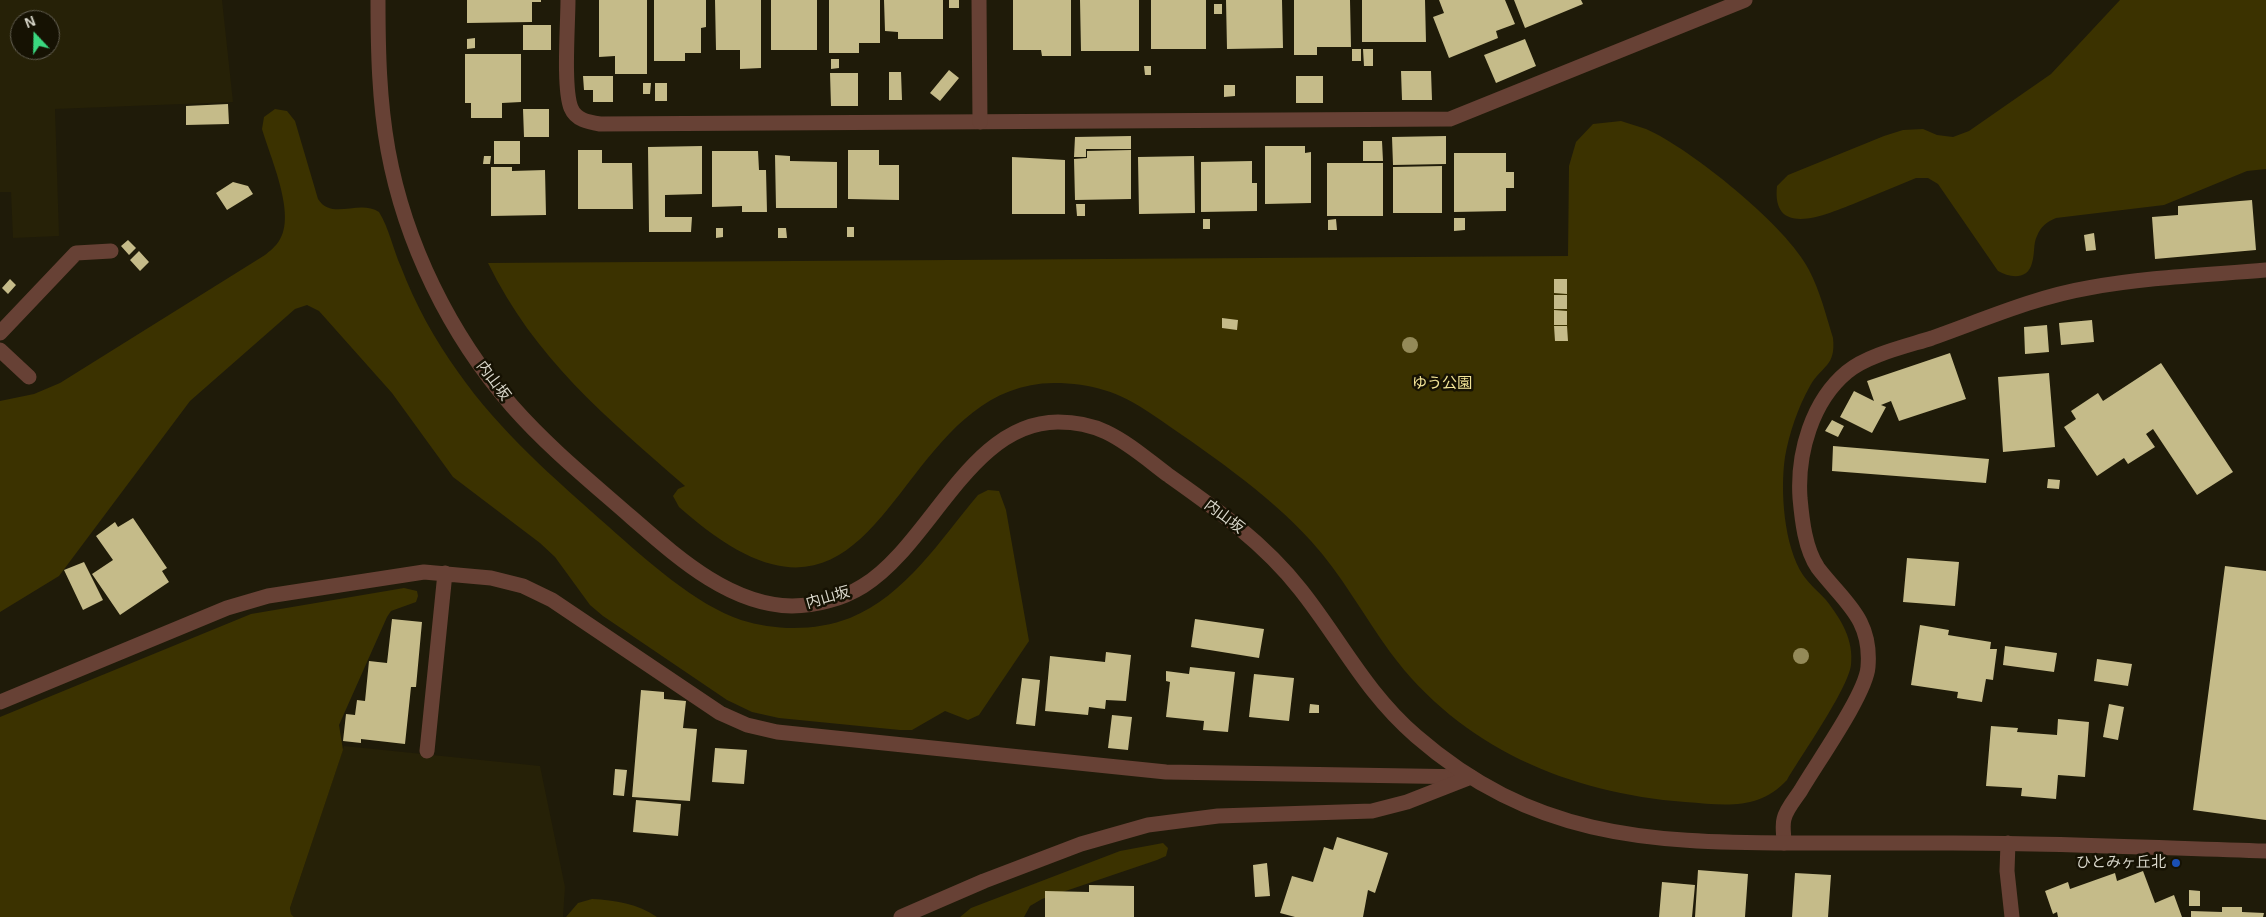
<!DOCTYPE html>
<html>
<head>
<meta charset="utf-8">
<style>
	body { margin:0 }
	#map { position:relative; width:2266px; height:917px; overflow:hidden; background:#1f1b09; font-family:Arial,sans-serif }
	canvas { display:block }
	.north { position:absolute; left:10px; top:10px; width:50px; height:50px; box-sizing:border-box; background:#161203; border:1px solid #646053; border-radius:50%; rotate:339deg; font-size:14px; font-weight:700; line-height:20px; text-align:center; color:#d8d6ca }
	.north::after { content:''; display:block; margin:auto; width:18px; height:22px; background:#3ad77f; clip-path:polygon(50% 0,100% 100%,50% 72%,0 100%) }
</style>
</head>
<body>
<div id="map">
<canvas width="2266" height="917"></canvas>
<div class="north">N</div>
</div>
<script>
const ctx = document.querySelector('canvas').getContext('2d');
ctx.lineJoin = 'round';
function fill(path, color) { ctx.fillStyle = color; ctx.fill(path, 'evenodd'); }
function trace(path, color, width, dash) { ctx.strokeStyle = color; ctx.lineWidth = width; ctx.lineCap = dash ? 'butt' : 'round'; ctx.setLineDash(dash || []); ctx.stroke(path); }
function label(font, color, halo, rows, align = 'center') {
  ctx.font = font + ' Arial,"Noto Sans JP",sans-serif'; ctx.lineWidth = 5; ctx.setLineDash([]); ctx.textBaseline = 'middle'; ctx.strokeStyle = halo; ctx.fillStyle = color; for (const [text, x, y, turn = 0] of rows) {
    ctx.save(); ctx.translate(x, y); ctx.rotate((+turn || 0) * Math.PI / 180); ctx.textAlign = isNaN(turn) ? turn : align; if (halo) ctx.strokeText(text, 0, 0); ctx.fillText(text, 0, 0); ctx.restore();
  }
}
fill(new Path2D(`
	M 0,0 L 222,0 L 233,102 L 55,109 L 59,236 L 13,238 L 11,192 L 0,192 ZM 20,20 L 50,20 L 50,50 L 20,50 Z
	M 344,746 L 540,766 L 565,887 L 563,917 L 294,917 L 291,914 L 290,908 Z`), '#262107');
fill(new Path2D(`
	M 2120,0 L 2266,0 L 2266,169 L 2247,171 L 2164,205 L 2056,218 C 2047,222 2041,226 2037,236 C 2033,244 2035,254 2032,263 C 2028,280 2010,278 1998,271 L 1938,184 L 1928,178 L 1916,178 C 1897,186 1877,194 1858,202 C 1830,213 1771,241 1777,186 L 1788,175 L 1884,136 L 1903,130 L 1923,129 L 1937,135 L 1953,137 L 1969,131 L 2051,74 Z
	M 275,109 L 287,111 L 295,121 L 318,199 C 332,221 359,199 379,212 C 389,228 393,249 401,267 C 415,304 435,340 458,372 C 500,432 555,479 609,527 C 645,559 696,605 741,620 C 776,631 816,631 850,618 C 906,595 940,540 978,495 L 988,490 L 999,491 L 1006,510 L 1029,641 L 979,715 L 968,720 L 945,711 L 912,730 L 900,730 L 779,718 L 752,712 L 727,700 L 603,616 L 590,605 L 555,557 L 540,543 L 453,477 L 392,393 L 319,311 L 307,305 L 295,309 L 190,401 L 59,576 L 0,612 L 0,401 L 34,394 L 60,383 L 265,255 C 270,251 276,246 279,241 C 297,215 270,157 262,129 L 264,117 Z
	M 1621,121 C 1629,124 1638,126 1646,129 C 1690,148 1788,227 1809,270 C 1820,291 1826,315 1833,338 C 1836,367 1822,365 1810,386 C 1798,407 1789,434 1785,457 C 1780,491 1784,546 1803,575 C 1809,584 1819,592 1826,600 C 1841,619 1854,640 1851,665 C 1848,689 1801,756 1787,780 C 1758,811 1725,805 1685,802 C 1569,793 1461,748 1390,652 C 1363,615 1342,575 1311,541 C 1269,494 1203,449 1150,413 C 1120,392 1091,383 1054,383 C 885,384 890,695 679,507 L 673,496 L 678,489 L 685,486 C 606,417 535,359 488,263 L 1568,256 L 1569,166 L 1576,142 L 1593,124 Z
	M 404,588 L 417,591 L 418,596 L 416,602 L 391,611 L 387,617 L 339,725 L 343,750 L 290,908 L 291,914 L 294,917 L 0,917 L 0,717 L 251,614 Z
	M 1163,843 L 1168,848 L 1166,856 L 1157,860 L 1042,899 L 1030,906 L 1024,917 L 960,917 L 971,908 L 1120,851 Z
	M 592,899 C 615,900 638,904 657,917 L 566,917 L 578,903 Z`), '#3b3200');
fill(new Path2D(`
	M 467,0 L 541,0 L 541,2 L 532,2 L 532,22 L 467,23 Z
	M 599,0 L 647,0 L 647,74 L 615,74 L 615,56 L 599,57 Z
	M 654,0 L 706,0 L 706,27 L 701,28 L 701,53 L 685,53 L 685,61 L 654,61 Z
	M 715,0 L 761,0 L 761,68 L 740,69 L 740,50 L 716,50 Z
	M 771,0 L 817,0 L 817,50 L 771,50 Z
	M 829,0 L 880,0 L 880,43 L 859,43 L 859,53 L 829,53 Z
	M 884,0 L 943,0 L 943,39 L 898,39 L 898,32 L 885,31 Z
	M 949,0 L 959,0 L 959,8 L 949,8 Z
	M 1013,0 L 1071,0 L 1071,56 L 1042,56 L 1041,50 L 1013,50 Z
	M 1080,0 L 1139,0 L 1139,51 L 1081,51 Z
	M 1151,0 L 1206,0 L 1206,49 L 1151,49 Z
	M 1226,0 L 1282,0 L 1283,48 L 1227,49 Z
	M 1294,0 L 1350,0 L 1351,47 L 1317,47 L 1317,55 L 1294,55 Z
	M 1362,0 L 1425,0 L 1426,42 L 1362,42 Z
	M 1439,0 L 1505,0 L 1515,24 L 1496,31 L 1498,38 L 1449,58 L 1433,17 L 1444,13 Z
	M 1514,0 L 1581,0 L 1583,4 L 1525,28 Z
	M 1214,4 L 1222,4 L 1222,14 L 1214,14 Z
	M 523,25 L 551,25 L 551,50 L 523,50 Z
	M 475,38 L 475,48 L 467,49 L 467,39 Z
	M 1525,39 L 1536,66 L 1496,83 L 1484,55 Z
	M 1352,49 L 1361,49 L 1361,61 L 1352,61 Z
	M 1363,49 L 1373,49 L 1373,66 L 1364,66 Z
	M 465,54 L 521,54 L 521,102 L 502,103 L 502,118 L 471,118 L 471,103 L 465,103 Z
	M 831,59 L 839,59 L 839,68 L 831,69 Z
	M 1144,66 L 1151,66 L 1151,75 L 1145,75 Z
	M 949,70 L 959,78 L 940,101 L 930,93 Z
	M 1401,71 L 1431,71 L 1432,100 L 1402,100 Z
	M 889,72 L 901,72 L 902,100 L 889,100 Z
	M 830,73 L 858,73 L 858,106 L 831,106 Z
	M 583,76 L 613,76 L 613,102 L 593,102 L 593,90 L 584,90 Z
	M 1296,76 L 1323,76 L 1323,103 L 1296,103 Z
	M 643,83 L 651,83 L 650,94 L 643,94 Z
	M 655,83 L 667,83 L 667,101 L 655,101 Z
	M 1224,85 L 1235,85 L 1235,96 L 1224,97 Z
	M 228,104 L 229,124 L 186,125 L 186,106 Z
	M 523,109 L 549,109 L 549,137 L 524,137 Z
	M 1131,136 L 1131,149 L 1086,149 L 1086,157 L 1074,157 L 1075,137 Z
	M 1446,136 L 1446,164 L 1393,165 L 1392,137 Z
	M 494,141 L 520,141 L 520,164 L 494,164 Z
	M 1363,141 L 1382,141 L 1383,161 L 1363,161 Z
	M 702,146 L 702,194 L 665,195 L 665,217 L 692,217 L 691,232 L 649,232 L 648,147 Z
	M 1265,146 L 1305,146 L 1305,153 L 1311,152 L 1311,203 L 1265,204 Z
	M 578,150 L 602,150 L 602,163 L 632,163 L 633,209 L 578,209 Z
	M 848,150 L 879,150 L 879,165 L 899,165 L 899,200 L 848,199 Z
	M 1131,150 L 1131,199 L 1075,200 L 1074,159 L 1087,158 L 1087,151 Z
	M 712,151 L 758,151 L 759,170 L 766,170 L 767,212 L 742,212 L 742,206 L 712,207 Z
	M 1454,153 L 1506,153 L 1506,172 L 1514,172 L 1514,188 L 1506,188 L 1506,211 L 1454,212 Z
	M 775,155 L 790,156 L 790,161 L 837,162 L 837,208 L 776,208 Z
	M 484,156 L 491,156 L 490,164 L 483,164 Z
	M 1194,156 L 1195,213 L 1139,214 L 1138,157 Z
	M 1012,157 L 1065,160 L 1065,214 L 1012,214 Z
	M 1252,161 L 1252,183 L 1257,183 L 1257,211 L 1201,212 L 1201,162 Z
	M 1327,163 L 1383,163 L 1383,216 L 1327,216 Z
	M 1442,166 L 1442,213 L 1393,213 L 1393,167 Z
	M 491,167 L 512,167 L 512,171 L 545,170 L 546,215 L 491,216 Z
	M 233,182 L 248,186 L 253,194 L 227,210 L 216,193 Z
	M 2252,200 L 2256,250 L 2155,259 L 2152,217 L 2178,215 L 2178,206 Z
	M 1076,204 L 1085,204 L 1085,216 L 1077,216 Z
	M 1454,218 L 1465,218 L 1465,230 L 1454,231 Z
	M 1203,219 L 1210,219 L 1210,229 L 1203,229 Z
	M 1336,219 L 1337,230 L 1328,230 L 1328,220 Z
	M 847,227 L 854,227 L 854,237 L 847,237 Z
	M 716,228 L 723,228 L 723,237 L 716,238 Z
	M 778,228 L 786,228 L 787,238 L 778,238 Z
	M 2094,233 L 2096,250 L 2086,251 L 2084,235 Z
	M 128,240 L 136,248 L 129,255 L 121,246 Z
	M 139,251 L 149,262 L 140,271 L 130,260 Z
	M 10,279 L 16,285 L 8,294 L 2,288 Z
	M 1554,279 L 1567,279 L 1567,294 L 1554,293 Z
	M 1554,295 L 1567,295 L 1567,309 L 1554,309 Z
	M 1554,310 L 1567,311 L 1567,325 L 1554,325 Z
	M 1222,318 L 1238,320 L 1237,330 L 1222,328 Z
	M 2092,320 L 2094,342 L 2061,345 L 2059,323 Z
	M 2047,325 L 2049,352 L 2025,354 L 2024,327 Z
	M 1554,326 L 1567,326 L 1568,341 L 1555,341 Z
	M 1950,353 L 1966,399 L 1899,421 L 1891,401 L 1881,405 L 1886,407 L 1872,433 L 1840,417 L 1854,391 L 1874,401 L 1867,381 Z
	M 2161,363 L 2233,472 L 2197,495 L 2153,429 L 2146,434 L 2155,447 L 2128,464 L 2124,458 L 2097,476 L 2064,427 L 2076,419 L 2071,411 L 2098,393 L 2103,401 Z
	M 2049,373 L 2055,447 L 2003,452 L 1998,377 Z
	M 1832,420 L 1844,426 L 1838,437 L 1825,431 Z
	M 1833,446 L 1989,459 L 1986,483 L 1832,471 Z
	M 2048,479 L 2060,480 L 2059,489 L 2047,488 Z
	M 133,518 L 167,568 L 162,571 L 169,582 L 120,615 L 92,574 L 113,560 L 96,536 L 115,522 L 118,527 Z
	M 1907,558 L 1959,562 L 1955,606 L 1903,602 Z
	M 84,562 L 103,600 L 83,610 L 64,570 Z
	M 2225,566 L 2266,571 L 2266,820 L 2193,810 Z
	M 392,619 L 422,622 L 416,687 L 411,687 L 405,744 L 361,739 L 361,743 L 343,741 L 346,714 L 355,715 L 357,700 L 365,701 L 369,661 L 387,663 Z
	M 1195,619 L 1264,629 L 1259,658 L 1191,647 Z
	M 1920,625 L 1949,630 L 1948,635 L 1991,642 L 1990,649 L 1997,649 L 1993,680 L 1986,679 L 1982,702 L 1957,698 L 1958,692 L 1911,685 Z
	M 2005,646 L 2057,653 L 2054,672 L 2003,665 Z
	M 1106,652 L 1131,655 L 1126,701 L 1106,700 L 1105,709 L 1089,707 L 1088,715 L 1045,711 L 1050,656 L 1105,662 Z
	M 2097,659 L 2132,664 L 2128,686 L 2094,681 Z
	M 1190,667 L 1235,672 L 1228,732 L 1203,730 L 1204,721 L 1166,717 L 1170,682 L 1166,681 L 1166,671 L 1189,674 Z
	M 1254,674 L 1294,678 L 1289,721 L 1249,717 Z
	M 1022,678 L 1040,680 L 1035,726 L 1016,724 Z
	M 641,690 L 664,692 L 664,699 L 686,701 L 683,728 L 697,729 L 690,801 L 632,797 Z
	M 1310,704 L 1319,705 L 1319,713 L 1309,713 Z
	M 2109,704 L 2124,707 L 2118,740 L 2103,737 Z
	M 1112,715 L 1132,717 L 1128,750 L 1108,748 Z
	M 2058,719 L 2089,722 L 2085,777 L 2058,775 L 2056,799 L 2021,796 L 2022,788 L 1986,786 L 1991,726 L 2018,728 L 2017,732 L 2057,735 Z
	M 715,748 L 747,750 L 744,784 L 712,782 Z
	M 615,769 L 627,770 L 624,796 L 613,795 Z
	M 636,800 L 681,804 L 678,836 L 633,832 Z
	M 1337,837 L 1388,853 L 1375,893 L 1368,890 L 1363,917 L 1295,917 L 1280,913 L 1292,876 L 1313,882 L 1324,847 L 1333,850 Z
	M 1267,863 L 1270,896 L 1255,897 L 1253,865 Z
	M 1698,870 L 1748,874 L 1745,917 L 1695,917 Z
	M 2143,871 L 2155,903 L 2174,895 L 2182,917 L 2058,917 L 2057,912 L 2053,914 L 2045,891 L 2068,882 L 2070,889 L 2115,873 L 2117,881 Z
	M 1795,873 L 1831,875 L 1828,917 L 1792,917 Z
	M 1662,882 L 1695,885 L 1692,917 L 1659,917 Z
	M 1089,885 L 1134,886 L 1134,917 L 1045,917 L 1045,891 L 1089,892 Z
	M 2189,890 L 2200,891 L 2200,906 L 2189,906 Z
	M 2222,907 L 2242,907 L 2242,912 L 2264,913 L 2263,917 L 2191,917 L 2191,911 L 2222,912 Z`), '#c5bb89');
trace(new Path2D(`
	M 568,0 C 568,24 563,88 571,108 C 576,120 588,122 600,124 L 1450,119 L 1745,0
	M 0,333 L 76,253 L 111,251
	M 0,350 L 29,377
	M 0,702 L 227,608 L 268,596 L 424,572 L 491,578 L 523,586 L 552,600 L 720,713 L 747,725 L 777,732 L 1166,772 L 1471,777
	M 427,751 L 445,573
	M 1784,843 C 1784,835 1782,826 1784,819 C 1786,809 1796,798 1801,790 C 1816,764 1866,694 1868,667 C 1872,618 1844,602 1818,568 C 1805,549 1802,520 1800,498 C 1797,453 1812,401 1847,372 C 1867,355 1907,346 1932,338 C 1983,320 2035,297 2088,288 C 2147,277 2207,275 2266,270
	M 2008,843 L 2007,871 L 2012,917`), '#674135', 15);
trace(new Path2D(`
	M 378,0 C 378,50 379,100 388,150 C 405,243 450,335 512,406 C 548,447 590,481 631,517 C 676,556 729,605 792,606 C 816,606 842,599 863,586 C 931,544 970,422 1058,422 C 1074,422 1091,425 1106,432 C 1129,443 1148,460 1168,475 C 1216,509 1263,542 1300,589 C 1340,639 1365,692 1416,736 C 1531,836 1645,843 1791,843 C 1845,843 1899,843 1953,843 C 2057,843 2162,848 2266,851
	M 979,0 L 980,122
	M 901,917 L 984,881 L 1081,844 L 1148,825 L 1218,816 L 1372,811 L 1407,802 L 1471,777`), '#674135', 15);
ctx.fillStyle = '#948a58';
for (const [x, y] of [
	[1410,345],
	[1801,656]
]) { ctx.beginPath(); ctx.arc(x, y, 8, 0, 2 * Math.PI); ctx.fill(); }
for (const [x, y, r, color] of [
	[2176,863,5,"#1a4fb4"]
]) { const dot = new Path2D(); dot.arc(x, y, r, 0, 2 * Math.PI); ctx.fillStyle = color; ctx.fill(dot); trace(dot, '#161203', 2); }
label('15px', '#d8d6ca', '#161203', [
	["内山坂",493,381,53],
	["内山坂",1224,517,37],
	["内山坂",828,598,-16]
]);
label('15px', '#f4e598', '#161203', [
	["ゆう公園",1442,384]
]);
label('15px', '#d8d6ca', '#161203', [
	["ひとみヶ丘北",2166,863]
], 'right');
</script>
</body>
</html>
